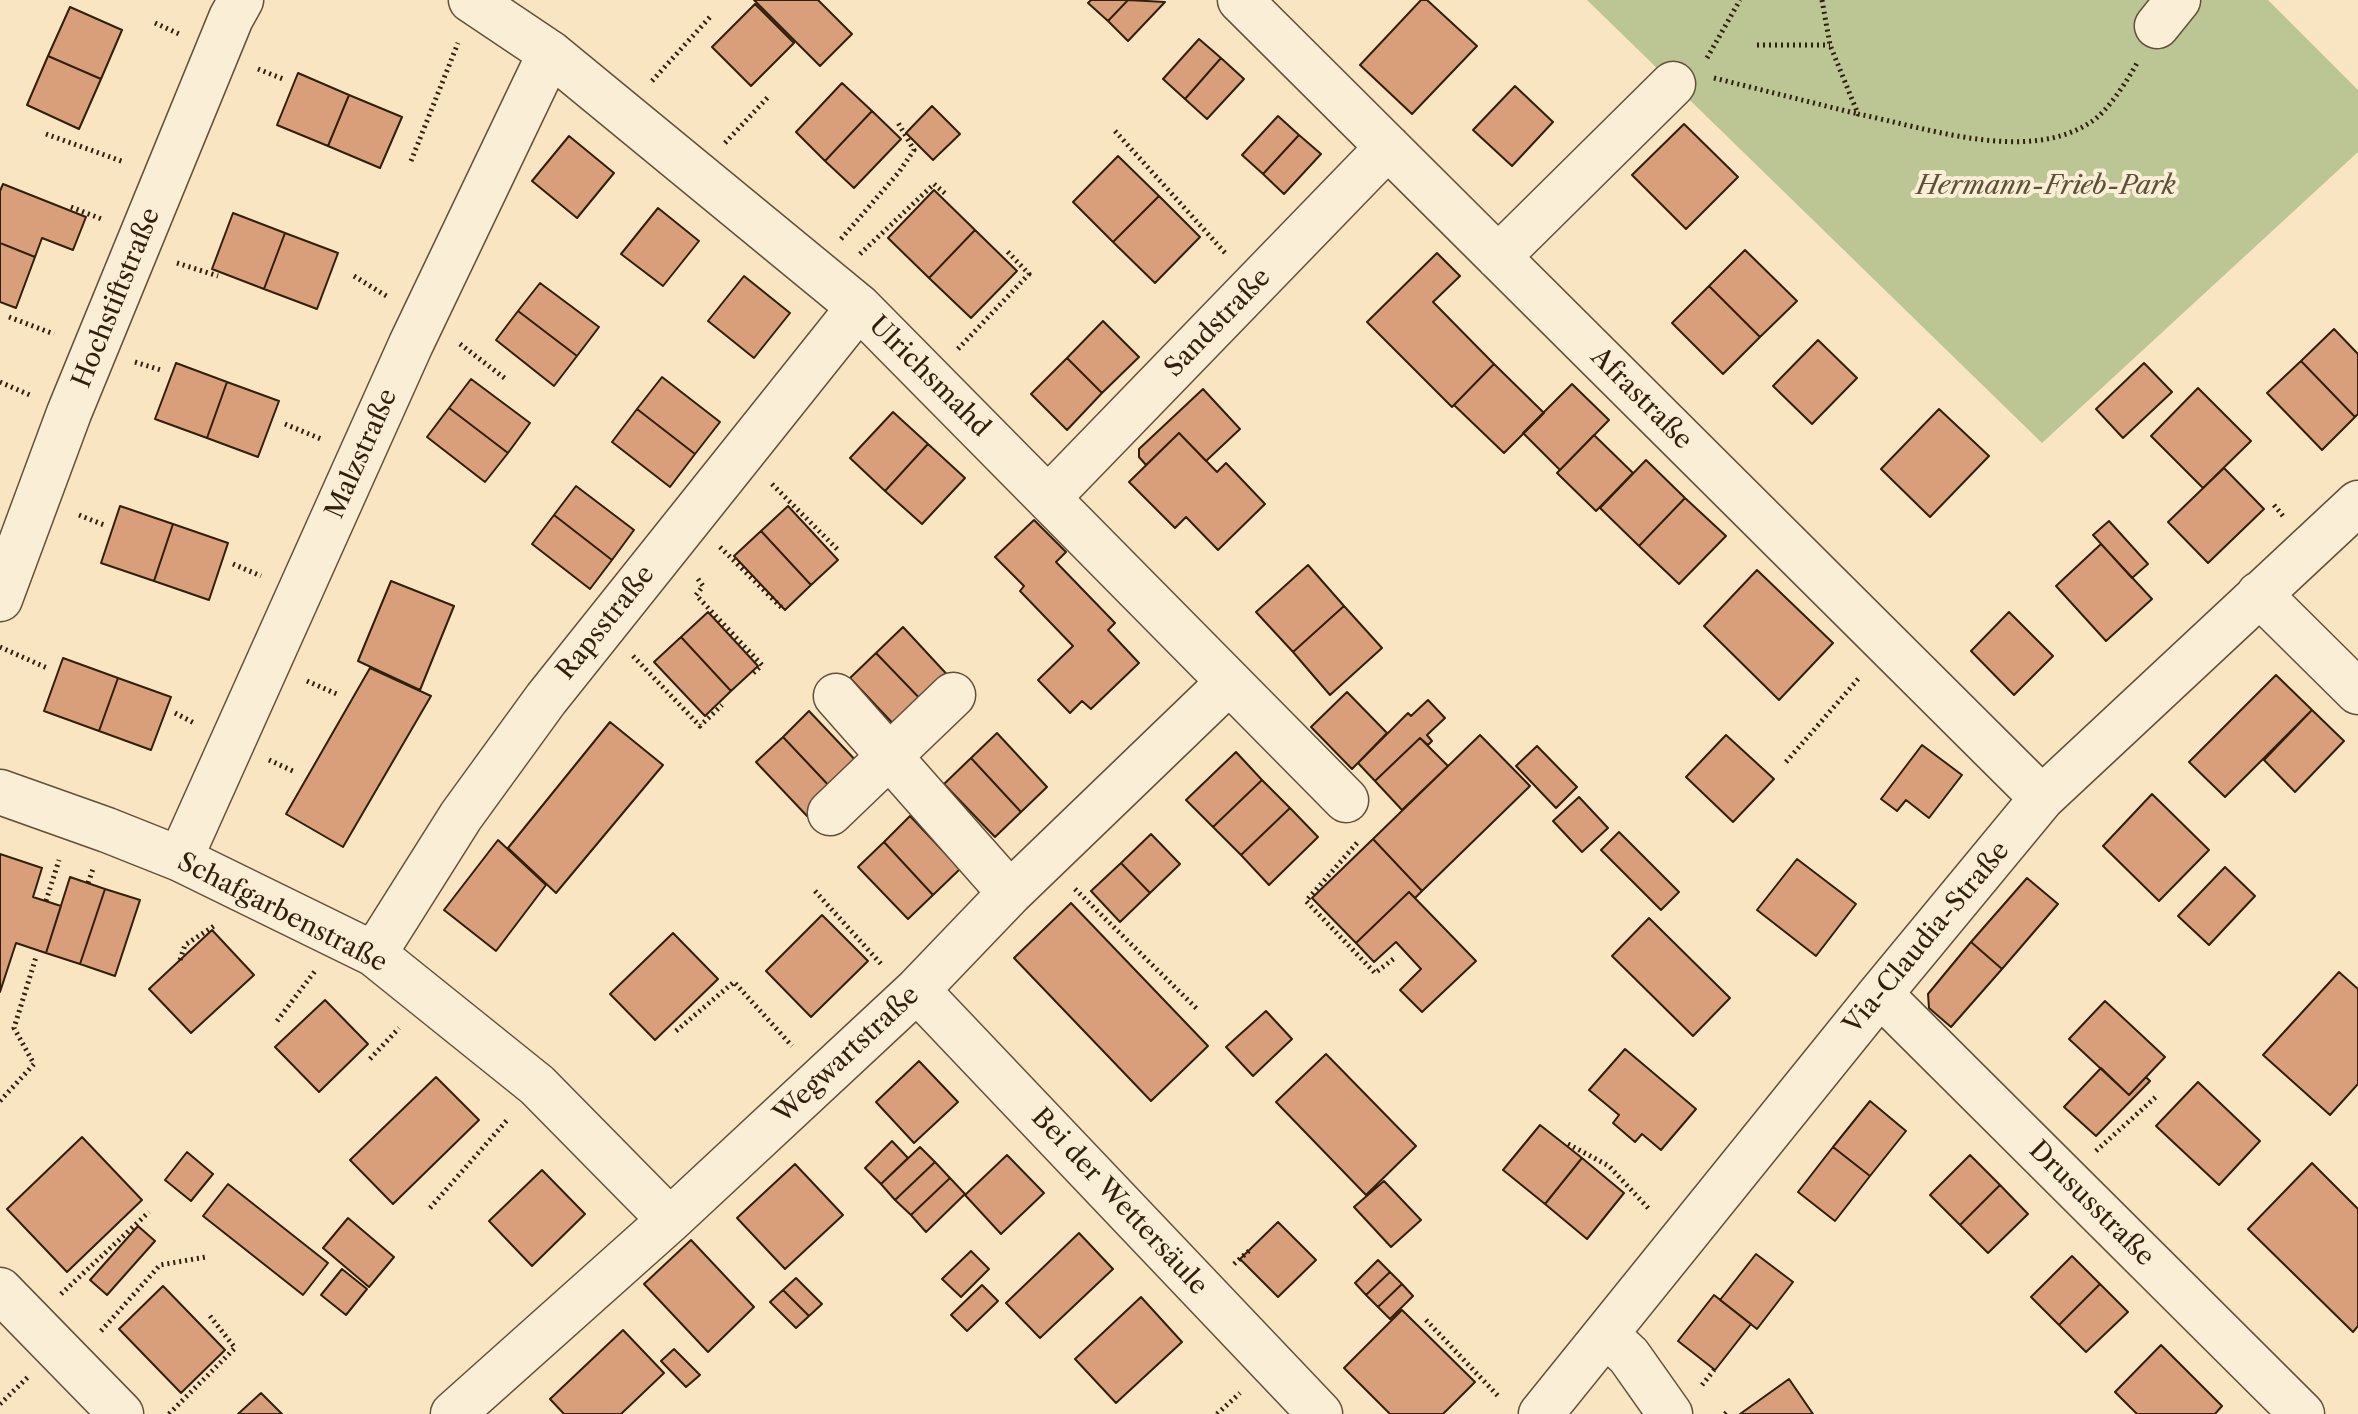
<!DOCTYPE html>
<html>
<head>
<meta charset="utf-8">
<style>
	body { margin:0 }
	canvas { display:block; background:#f9e5c2 }
</style>
</head>
<body>
<canvas width="2358" height="1414"></canvas>
<script>
const ctx = document.querySelector('canvas').getContext('2d');
ctx.lineJoin = 'round';
function fill(path, color) { ctx.fillStyle = color; ctx.fill(path, 'evenodd'); }
function trace(path, color, width, dash) { ctx.strokeStyle = color; ctx.lineWidth = width; ctx.lineCap = dash ? 'butt' : 'round'; ctx.setLineDash(dash || []); ctx.stroke(path); }
function label(font, color, halo, rows, align = 'center') {
  ctx.font = font + ' "Libre Caslon Text",serif'; ctx.lineWidth = 8; ctx.setLineDash([]); ctx.textBaseline = 'middle'; ctx.strokeStyle = halo; ctx.fillStyle = color; for (const [text, x, y, turn = 0] of rows) {
    ctx.save(); ctx.translate(x, y); ctx.rotate((+turn || 0) * Math.PI / 180); ctx.textAlign = isNaN(turn) ? turn : align; if (halo) ctx.strokeText(text, 0, 0); ctx.fillText(text, 0, 0); ctx.restore();
  }
}
fill(new Path2D(`
	M 1587,0 L 2268,0 L 2358,90 L 2358,152 L 2042,443 Z`), '#bcc594');
const building = new Path2D(`
	M 754,0 L 818,0 L 852,34 L 820,66 Z
	M 1091,0 L 1128,0 L 1108,21 L 1088,3 Z
	M 1128,0 L 1165,2 L 1128,41 L 1108,21 Z
	M 1421,0 L 1427,0 L 1477,46 L 1412,114 L 1360,65 Z
	M 755,4 L 794,43 L 751,86 L 712,47 Z
	M 70,7 L 122,30 L 101,79 L 48,56 Z
	M 1199,39 L 1221,58 L 1185,99 L 1163,79 Z
	M 48,56 L 101,79 L 79,129 L 27,105 Z
	M 1221,58 L 1244,79 L 1207,119 L 1185,99 Z
	M 298,73 L 349,95 L 328,146 L 277,125 Z
	M 842,83 L 872,111 L 825,161 L 796,132 Z
	M 1515,86 L 1553,122 L 1512,166 L 1473,130 Z
	M 349,95 L 402,117 L 380,168 L 328,146 Z
	M 932,106 L 960,134 L 933,160 L 906,133 Z
	M 872,111 L 901,139 L 854,188 L 825,161 Z
	M 1278,116 L 1299,135 L 1263,174 L 1242,155 Z
	M 1684,124 L 1738,177 L 1686,229 L 1632,175 Z
	M 1299,135 L 1321,154 L 1284,194 L 1263,174 Z
	M 569,136 L 614,173 L 577,218 L 532,181 Z
	M 1118,156 L 1159,196 L 1113,242 L 1073,202 Z
	M 3,184 L 86,217 L 73,250 L 42,238 L 35,257 L 0,243 L 0,191 Z
	M 934,190 L 975,230 L 929,278 L 888,238 Z
	M 1159,196 L 1200,237 L 1155,283 L 1113,242 Z
	M 658,208 L 699,241 L 663,286 L 621,254 Z
	M 233,213 L 285,233 L 264,289 L 212,269 Z
	M 975,230 L 1017,271 L 971,318 L 929,278 Z
	M 285,233 L 338,253 L 317,309 L 264,289 Z
	M 0,243 L 35,257 L 16,308 L 0,302 Z
	M 1745,250 L 1797,301 L 1760,337 L 1709,286 Z
	M 1437,253 L 1460,276 L 1433,302 L 1494,364 L 1452,407 L 1367,322 Z
	M 744,276 L 790,313 L 754,358 L 708,321 Z
	M 540,283 L 599,327 L 577,356 L 518,311 Z
	M 1709,286 L 1760,337 L 1723,374 L 1672,323 Z
	M 518,311 L 577,356 L 554,386 L 496,340 Z
	M 1103,321 L 1139,357 L 1102,393 L 1067,358 Z
	M 2334,329 L 2358,354 L 2358,414 L 2355,417 L 2301,361 Z
	M 1818,340 L 1857,378 L 1812,424 L 1773,386 Z
	M 1067,358 L 1102,393 L 1067,430 L 1031,394 Z
	M 2301,361 L 2355,417 L 2322,450 L 2267,393 Z
	M 176,363 L 227,382 L 207,438 L 155,419 Z
	M 2144,363 L 2172,392 L 2123,438 L 2096,409 Z
	M 1494,364 L 1544,413 L 1504,453 L 1454,405 Z
	M 662,377 L 720,422 L 695,454 L 637,409 Z
	M 471,379 L 530,423 L 508,453 L 449,408 Z
	M 227,382 L 279,401 L 258,457 L 207,438 Z
	M 1572,384 L 1609,420 L 1560,470 L 1523,433 Z
	M 2198,388 L 2251,441 L 2203,488 L 2151,436 Z
	M 1203,389 L 1240,429 L 1206,461 L 1179,433 L 1146,465 L 1139,457 L 1139,449 Z
	M 449,408 L 508,453 L 485,482 L 427,437 Z
	M 637,409 L 695,454 L 670,487 L 612,442 Z
	M 1939,409 L 1989,456 L 1930,517 L 1881,469 Z
	M 893,412 L 928,444 L 885,491 L 850,458 Z
	M 1179,433 L 1217,472 L 1226,463 L 1265,504 L 1218,550 L 1186,517 L 1175,528 L 1129,482 Z
	M 1594,435 L 1633,473 L 1596,511 L 1557,473 Z
	M 928,444 L 965,478 L 922,524 L 885,491 Z
	M 1646,460 L 1685,498 L 1639,546 L 1600,508 Z
	M 2224,468 L 2264,509 L 2208,563 L 2168,522 Z
	M 576,486 L 634,530 L 612,560 L 554,515 Z
	M 1685,498 L 1726,536 L 1679,584 L 1639,546 Z
	M 120,506 L 173,524 L 154,581 L 101,563 Z
	M 788,506 L 838,560 L 811,585 L 761,531 Z
	M 554,515 L 612,560 L 590,589 L 532,544 Z
	M 1034,520 L 1066,552 L 1056,562 L 1115,623 L 1108,630 L 1139,663 L 1091,709 L 1082,701 L 1070,713 L 1038,680 L 1073,646 L 1020,591 L 1024,586 L 995,557 Z
	M 2109,521 L 2148,564 L 2132,578 L 2093,535 Z
	M 173,524 L 228,543 L 209,600 L 154,581 Z
	M 761,531 L 811,585 L 785,610 L 734,556 Z
	M 2101,544 L 2152,599 L 2106,641 L 2056,586 Z
	M 1308,565 L 1344,606 L 1293,652 L 1256,612 Z
	M 1757,570 L 1833,643 L 1779,700 L 1704,626 Z
	M 391,581 L 454,606 L 420,690 L 358,661 Z
	M 1344,606 L 1382,648 L 1330,695 L 1293,652 Z
	M 708,612 L 758,666 L 731,691 L 681,637 Z
	M 2009,612 L 2053,656 L 2014,695 L 1971,651 Z
	M 903,627 L 953,681 L 927,706 L 876,653 Z
	M 681,637 L 731,691 L 705,716 L 654,662 Z
	M 876,653 L 927,706 L 900,731 L 850,678 Z
	M 63,658 L 118,678 L 99,731 L 44,711 Z
	M 370,668 L 431,696 L 343,847 L 286,814 Z
	M 2276,675 L 2312,710 L 2225,797 L 2189,762 Z
	M 118,678 L 171,697 L 151,750 L 99,731 Z
	M 1347,692 L 1387,733 L 1352,769 L 1311,727 Z
	M 1428,700 L 1445,718 L 1427,735 L 1432,741 L 1428,745 L 1420,738 L 1375,781 L 1358,763 L 1408,713 L 1411,716 Z
	M 2312,710 L 2344,741 L 2295,792 L 2264,760 Z
	M 809,711 L 860,765 L 833,790 L 783,737 Z
	M 610,722 L 663,765 L 556,893 L 508,848 Z
	M 997,733 L 1047,787 L 1021,812 L 971,758 Z
	M 1480,735 L 1530,786 L 1422,891 L 1373,839 Z
	M 1726,735 L 1774,779 L 1733,822 L 1686,777 Z
	M 783,737 L 833,790 L 807,816 L 756,762 Z
	M 1420,738 L 1448,766 L 1402,810 L 1375,781 Z
	M 1922,745 L 1962,775 L 1929,818 L 1906,800 L 1897,811 L 1881,799 Z
	M 1537,746 L 1577,787 L 1556,808 L 1516,766 Z
	M 1236,752 L 1262,780 L 1213,827 L 1186,800 Z
	M 971,758 L 1021,812 L 995,837 L 944,784 Z
	M 1262,780 L 1290,808 L 1241,855 L 1213,827 Z
	M 2152,794 L 2209,850 L 2159,901 L 2103,846 Z
	M 1579,797 L 1608,828 L 1582,852 L 1553,821 Z
	M 1290,808 L 1318,837 L 1269,885 L 1241,855 Z
	M 910,816 L 960,869 L 933,895 L 884,842 Z
	M 1619,832 L 1679,892 L 1661,910 L 1601,850 Z
	M 1151,834 L 1180,864 L 1150,893 L 1121,863 Z
	M 1373,839 L 1422,891 L 1415,898 L 1409,892 L 1356,943 L 1312,898 Z
	M 498,840 L 546,885 L 496,951 L 444,910 Z
	M 884,842 L 933,895 L 908,919 L 858,867 Z
	M 0,854 L 42,868 L 33,897 L 61,906 L 46,953 L 16,943 L 0,992 Z
	M 1797,859 L 1856,904 L 1816,956 L 1757,910 Z
	M 1121,863 L 1150,893 L 1120,922 L 1091,891 Z
	M 2225,867 L 2255,896 L 2209,945 L 2178,916 Z
	M 70,877 L 105,889 L 80,964 L 46,953 Z
	M 2027,878 L 2058,904 L 2002,969 L 1971,942 Z
	M 105,889 L 140,900 L 115,976 L 80,964 Z
	M 1409,892 L 1476,961 L 1422,1012 L 1400,990 L 1421,969 L 1396,942 L 1374,962 L 1356,943 Z
	M 1071,903 L 1208,1046 L 1151,1101 L 1014,958 Z
	M 822,915 L 868,961 L 811,1017 L 766,971 Z
	M 1649,918 L 1730,998 L 1693,1036 L 1612,956 Z
	M 212,930 L 254,975 L 191,1033 L 149,989 Z
	M 673,933 L 718,979 L 655,1040 L 610,994 Z
	M 1971,942 L 2002,969 L 1951,1027 L 1929,1008 L 1928,994 Z
	M 2339,972 L 2358,989 L 2358,1084 L 2330,1115 L 2263,1055 Z
	M 325,1000 L 368,1044 L 319,1092 L 275,1047 Z
	M 2105,1001 L 2165,1057 L 2129,1095 L 2069,1039 Z
	M 1266,1011 L 1292,1039 L 1253,1076 L 1226,1047 Z
	M 1625,1049 L 1696,1109 L 1661,1150 L 1642,1134 L 1635,1142 L 1613,1123 L 1619,1115 L 1589,1090 Z
	M 1326,1054 L 1416,1146 L 1366,1195 L 1276,1102 Z
	M 919,1061 L 958,1102 L 914,1143 L 876,1102 Z
	M 2101,1068 L 2129,1095 L 2146,1077 L 2150,1081 L 2096,1136 L 2064,1107 Z
	M 436,1077 L 479,1120 L 393,1204 L 350,1160 Z
	M 2198,1082 L 2260,1141 L 2219,1185 L 2156,1126 Z
	M 1870,1101 L 1906,1131 L 1870,1176 L 1833,1147 Z
	M 1540,1125 L 1582,1158 L 1545,1204 L 1503,1170 Z
	M 82,1137 L 142,1200 L 67,1272 L 7,1209 Z
	M 892,1141 L 908,1158 L 881,1184 L 865,1168 Z
	M 920,1147 L 935,1162 L 895,1200 L 881,1184 Z
	M 1833,1147 L 1870,1176 L 1835,1221 L 1798,1192 Z
	M 187,1152 L 213,1174 L 191,1201 L 165,1180 Z
	M 1007,1155 L 1044,1193 L 1001,1234 L 965,1195 Z
	M 1970,1155 L 2000,1185 L 1960,1225 L 1930,1195 Z
	M 1582,1158 L 1624,1193 L 1587,1239 L 1545,1204 Z
	M 935,1162 L 950,1178 L 911,1215 L 895,1200 Z
	M 2312,1163 L 2358,1209 L 2358,1326 L 2353,1332 L 2248,1229 Z
	M 795,1164 L 843,1215 L 785,1269 L 737,1218 Z
	M 542,1170 L 585,1214 L 532,1266 L 489,1221 Z
	M 950,1178 L 965,1194 L 926,1232 L 911,1215 Z
	M 1384,1181 L 1421,1220 L 1391,1247 L 1354,1207 Z
	M 228,1184 L 328,1263 L 303,1295 L 203,1216 Z
	M 2000,1185 L 2028,1214 L 1988,1253 L 1960,1225 Z
	M 348,1218 L 394,1257 L 369,1287 L 323,1248 Z
	M 1278,1222 L 1316,1260 L 1278,1297 L 1240,1259 Z
	M 138,1226 L 155,1241 L 107,1295 L 90,1280 Z
	M 1079,1233 L 1113,1269 L 1040,1338 L 1006,1303 Z
	M 691,1240 L 754,1307 L 708,1352 L 644,1284 Z
	M 971,1251 L 989,1269 L 961,1297 L 942,1279 Z
	M 1756,1254 L 1793,1282 L 1757,1329 L 1720,1300 Z
	M 2072,1256 L 2100,1284 L 2059,1325 L 2031,1297 Z
	M 1378,1260 L 1390,1272 L 1366,1295 L 1355,1283 Z
	M 342,1269 L 367,1289 L 346,1315 L 321,1295 Z
	M 1390,1272 L 1402,1284 L 1378,1307 L 1366,1295 Z
	M 796,1278 L 822,1304 L 809,1316 L 783,1290 Z
	M 1402,1284 L 1413,1296 L 1390,1319 L 1378,1307 Z
	M 2100,1284 L 2128,1312 L 2086,1352 L 2059,1325 Z
	M 982,1285 L 998,1301 L 967,1331 L 951,1315 Z
	M 163,1286 L 225,1350 L 181,1393 L 119,1329 Z
	M 783,1290 L 809,1316 L 796,1328 L 770,1302 Z
	M 1714,1295 L 1751,1324 L 1715,1370 L 1678,1341 Z
	M 1141,1297 L 1182,1342 L 1116,1403 L 1075,1359 Z
	M 1402,1310 L 1475,1382 L 1443,1414 L 1390,1414 L 1344,1368 Z
	M 623,1330 L 664,1373 L 621,1414 L 564,1414 L 550,1399 Z
	M 2161,1345 L 2222,1406 L 2215,1414 L 2137,1414 L 2115,1392 Z
	M 674,1349 L 700,1375 L 686,1387 L 661,1361 Z
	M 1789,1379 L 1813,1414 L 1740,1414 Z
	M 261,1393 L 282,1414 L 238,1414 Z`);
fill(building, '#d99e7a');
trace(building, '#301f0d', 2);
const minor = new Path2D(`
	M 471,0 L 550,53 L 859,307 L 1346,800
	M 1240,0 L 2042,798
	M 2157,26 L 2178,0
	M 1498,257 L 1673,84
	M 1048,498 L 1388,147
	M 2259,594 L 2358,692
	M 0,599 L 69,413 L 231,18 L 241,0
	M 836,696 L 1010,893
	M 0,792 L 107,830 L 180,859 L 374,954 L 537,1085 L 670,1220
	M 830,813 L 953,695
	M 180,859 L 411,344 L 550,53
	M 374,954 L 461,816 L 546,699 L 859,307
	M 917,990 L 1320,1414
	M 1880,994 L 2302,1414
	M 0,1290 L 121,1414
	M 1606,1334 L 1629,1356 L 1670,1414
	M 453,1414 L 670,1220 L 917,990 L 1010,893 L 1228,683
	M 1541,1414 L 1880,994 L 2042,798 L 2358,503`);
trace(minor, '#62503a', 47);
trace(new Path2D(`
	M 1822,0 L 1830,45 L 1858,114 C 1928,128 2027,164 2091,122 C 2108,111 2127,81 2137,63
	M 155,23 L 179,34
	M 1757,45 L 1830,45
	M 1707,58 L 1740,0
	M 258,69 L 283,79
	M 1714,78 L 1858,114
	M 652,81 L 710,17
	M 1115,131 L 1227,255
	M 46,134 L 124,162
	M 725,143 L 768,97
	M 411,161 L 458,43
	M 71,207 L 104,220
	M 841,239 L 899,172 L 914,150 L 897,121
	M 860,254 L 934,184 L 947,195
	M 177,263 L 218,276
	M 354,276 L 388,297
	M 9,317 L 54,334
	M 460,344 L 507,380
	M 958,349 L 1029,274 L 1007,251
	M 135,362 L 161,370
	M 0,382 L 32,396
	M 285,424 L 321,439
	M 772,484 L 839,551
	M 2274,505 L 2283,516
	M 79,515 L 104,525
	M 720,547 L 782,608
	M 233,564 L 261,576
	M 698,579 L 703,586 L 696,595 L 762,665 L 752,674
	M 0,647 L 47,668
	M 633,656 L 700,726 L 722,705
	M 307,681 L 339,695
	M 175,713 L 196,724
	M 269,760 L 295,772
	M 1786,762 L 1859,678
	M 1357,843 L 1306,901 L 1375,973 L 1396,957
	M 88,883 L 93,869
	M 1075,889 L 1197,1009
	M 815,891 L 881,964
	M 46,901 L 59,860
	M 180,960 L 185,945 L 214,926
	M 277,1021 L 315,971
	M 676,1031 L 734,982 L 792,1046
	M 370,1059 L 399,1028
	M 0,1101 L 34,1064 L 14,1028 L 36,957
	M 1568,1144 L 1609,1166 L 1649,1209
	M 2096,1151 L 2158,1095
	M 430,1208 L 508,1119
	M 1234,1264 L 1251,1249
	M 61,1294 L 149,1212
	M 1426,1320 L 1500,1398
	M 101,1331 L 160,1265 L 206,1257
	M 1702,1385 L 1714,1370
	M 0,1404 L 28,1377
	M 169,1414 L 235,1348 L 210,1316
	M 1217,1414 L 1240,1393
	M 1725,1414 L 1727,1412`), '#301f0d', 5, [2, 4]);
trace(minor, '#fbeed7', 44);
label('italic 26px', '#5a5136', '#fbeed7', [
	["Hermann-Frieb-Park",2046,186]
]);
label('26px', '#301f0d', '#fbeed7', [
	["Hochstiftstraße",117,298,-68],
	["Sandstraße",1218,323,-46],
	["Ulrichsmahd",929,377,45],
	["Afrastraße",1641,399,45],
	["Malzstraße",362,454,-66],
	["Rapsstraße",606,623,-51],
	["Schafgarbenstraße",282,913,27],
	["Via-Claudia-Straße",1927,938,-50],
	["Wegwartstraße",847,1055,-43],
	["Bei der Wettersäule",1119,1202,47],
	["Drususstraße",2091,1204,45]
]);
</script>
</body>
</html>
